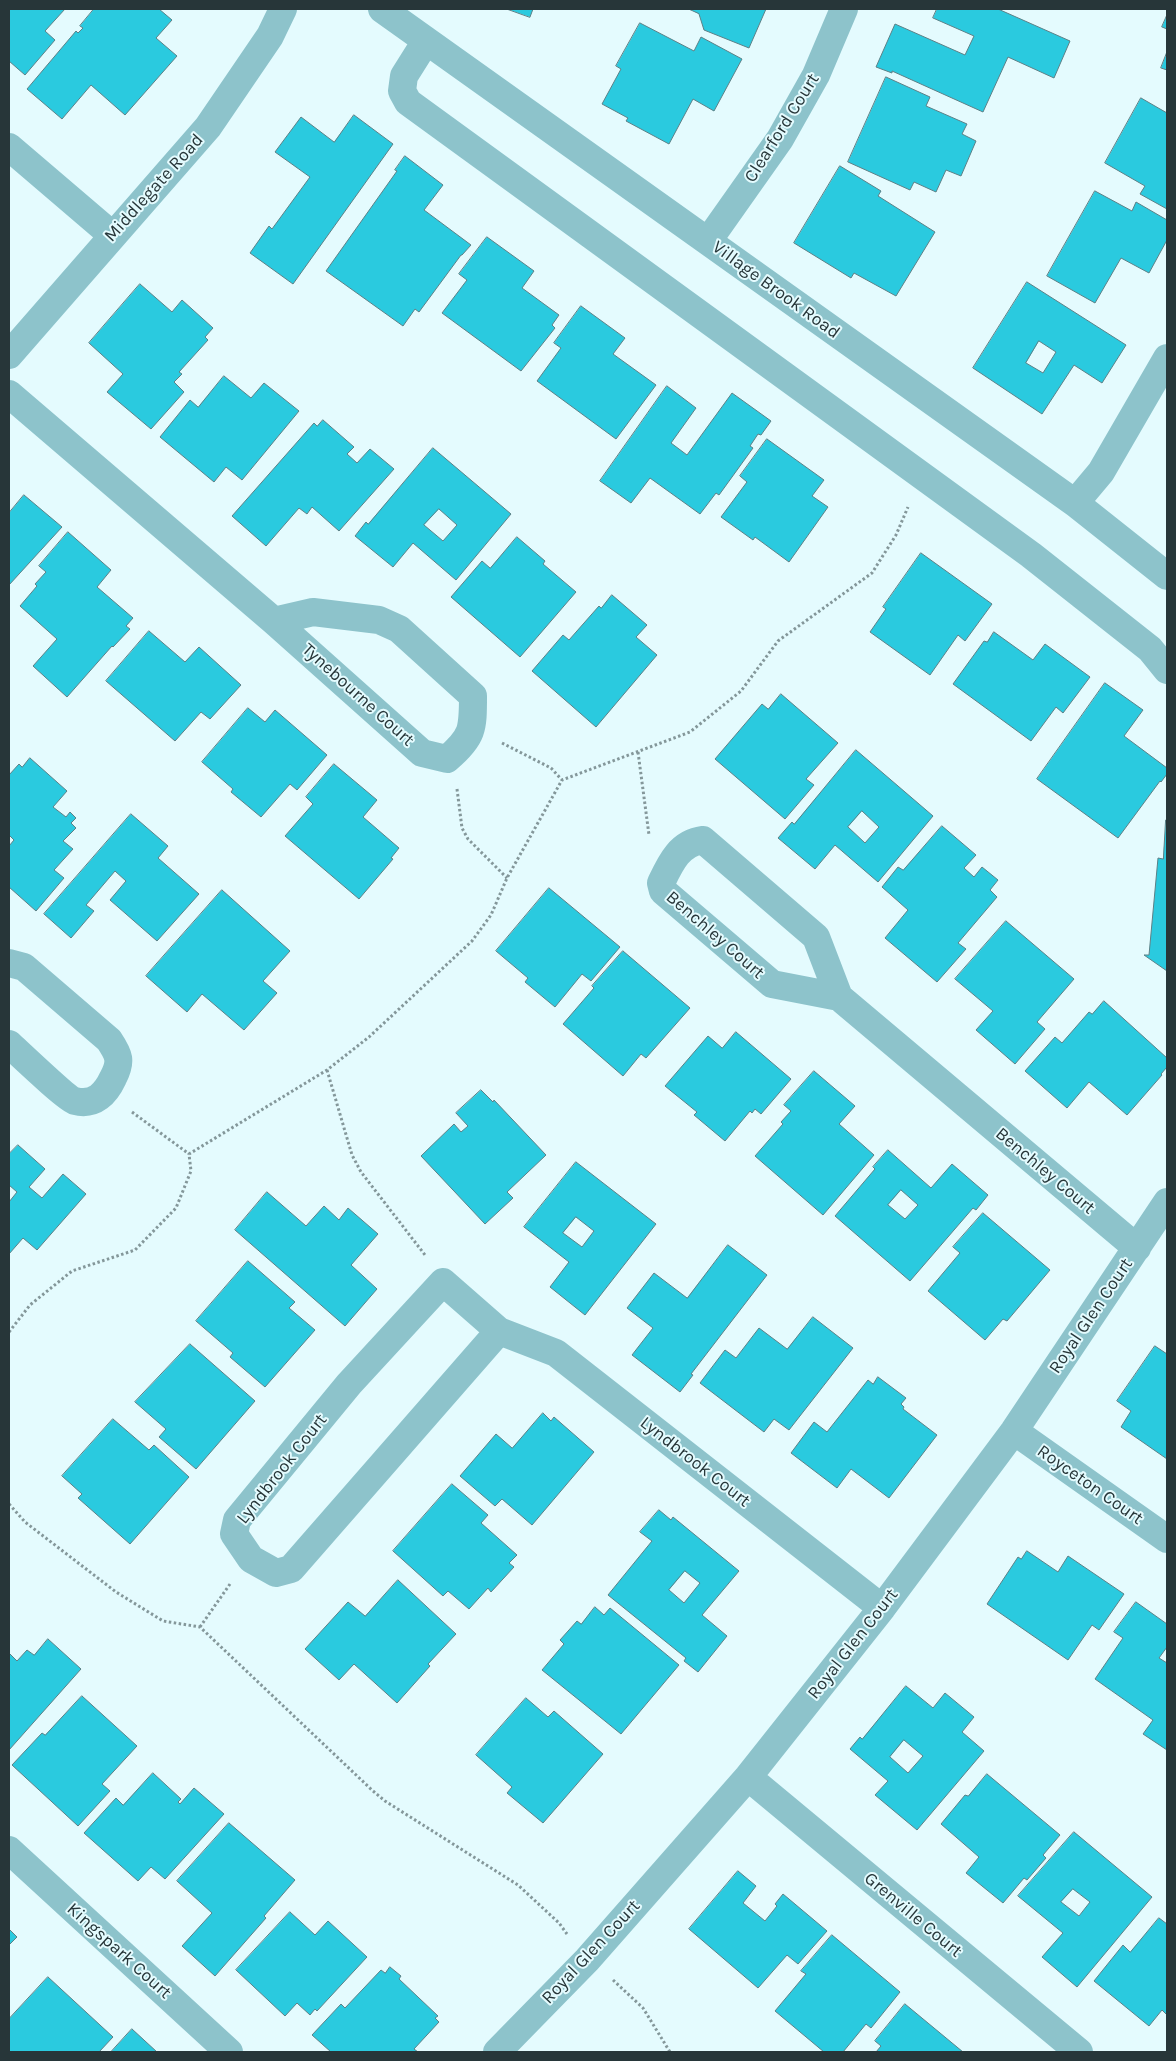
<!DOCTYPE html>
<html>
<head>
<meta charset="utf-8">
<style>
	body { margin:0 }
	#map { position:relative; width:1176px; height:2061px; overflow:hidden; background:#e4fbfe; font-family:Karla,sans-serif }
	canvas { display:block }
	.frame { position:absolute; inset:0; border:10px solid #273639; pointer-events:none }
</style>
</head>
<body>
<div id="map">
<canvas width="1176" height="2061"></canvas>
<div class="frame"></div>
</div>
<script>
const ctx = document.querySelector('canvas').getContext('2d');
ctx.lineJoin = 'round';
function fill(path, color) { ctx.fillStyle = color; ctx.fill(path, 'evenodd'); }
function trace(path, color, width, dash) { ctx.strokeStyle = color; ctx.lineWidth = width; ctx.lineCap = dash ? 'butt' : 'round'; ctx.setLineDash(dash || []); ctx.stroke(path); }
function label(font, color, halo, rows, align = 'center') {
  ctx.font = font + ' Karla,sans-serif'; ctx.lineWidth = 4; ctx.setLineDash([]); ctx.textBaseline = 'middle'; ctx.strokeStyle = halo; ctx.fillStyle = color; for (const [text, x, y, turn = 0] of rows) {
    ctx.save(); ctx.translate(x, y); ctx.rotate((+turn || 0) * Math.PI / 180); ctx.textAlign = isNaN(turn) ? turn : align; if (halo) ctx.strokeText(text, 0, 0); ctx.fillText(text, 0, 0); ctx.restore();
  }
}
const building = new Path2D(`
	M 9,9 L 65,9 L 45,31 L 55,40 L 25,75 L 9,61 Z
	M 94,9 L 159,9 L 172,20 L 156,38 L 177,56 L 125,115 L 91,85 L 62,119 L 27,89 L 76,31 L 78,33 L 83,28 L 80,26 Z
	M 507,9 L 533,9 L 530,17 Z
	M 689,9 L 766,9 L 749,48 L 704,30 L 699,14 Z
	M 937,9 L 998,9 L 1070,41 L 1054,78 L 1008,57 L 983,112 L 892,71 L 892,73 L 876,67 L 895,24 L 965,55 L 974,36 L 933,18 Z
	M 1167,15 L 1167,29 L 1162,27 Z
	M 640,23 L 694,51 L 701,37 L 742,59 L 714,111 L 693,99 L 669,144 L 626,121 L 628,118 L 602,104 L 621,69 L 616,66 Z
	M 1167,52 L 1167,70 L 1161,68 Z
	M 886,77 L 930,97 L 926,106 L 967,124 L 962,134 L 976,141 L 961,176 L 946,170 L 936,192 L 914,182 L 910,190 L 848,162 Z
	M 1141,98 L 1167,113 L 1167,209 L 1140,194 L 1145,186 L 1105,163 Z
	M 354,115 L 393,144 L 293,284 L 250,253 L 269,226 L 272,229 L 310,177 L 275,152 L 301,117 L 334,142 Z
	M 405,156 L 443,185 L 424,210 L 471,245 L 462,255 L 461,255 L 419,312 L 415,309 L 403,326 L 326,271 L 397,171 L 395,170 Z
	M 840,166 L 881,191 L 878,196 L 935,232 L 896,296 L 854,273 L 851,278 L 794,243 Z
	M 1095,191 L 1132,211 L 1136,202 L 1167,220 L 1167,240 L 1149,273 L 1121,258 L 1095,303 L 1047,276 Z
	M 487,237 L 534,271 L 522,288 L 559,315 L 552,325 L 555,328 L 521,371 L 442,313 L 467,280 L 459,274 Z
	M 1027,282 L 1126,345 L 1102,383 L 1074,365 L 1042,414 L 973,368 ZM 1039,341 L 1056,352 L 1043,373 L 1026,363 Z
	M 140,284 L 172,312 L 182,300 L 213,328 L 205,337 L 208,340 L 179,372 L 182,374 L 174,382 L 184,392 L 151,429 L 107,392 L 123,374 L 89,343 Z
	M 581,306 L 625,338 L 613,354 L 656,385 L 616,439 L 537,381 L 561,348 L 554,343 Z
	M 224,376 L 251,398 L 264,383 L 299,411 L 242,480 L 226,467 L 214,482 L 160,437 L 190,400 L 198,407 Z
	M 667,386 L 696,408 L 671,443 L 687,455 L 732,393 L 771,421 L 761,435 L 758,434 L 750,446 L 753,448 L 719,495 L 716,493 L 700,514 L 650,478 L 631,503 L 600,481 Z
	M 323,420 L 354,447 L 347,454 L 357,463 L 370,449 L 394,469 L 339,531 L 312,507 L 307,514 L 299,508 L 266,546 L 232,516 L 314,423 L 317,426 Z
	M 767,439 L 824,480 L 812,496 L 828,507 L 789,562 L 755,537 L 753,540 L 721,517 L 747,482 L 740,476 Z
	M 433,448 L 511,514 L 456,580 L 413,543 L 393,567 L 355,536 L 366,522 L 368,524 ZM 439,509 L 457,525 L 443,541 L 424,525 Z
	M 24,495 L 62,527 L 9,585 L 9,513 Z
	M 68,532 L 111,570 L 97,587 L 133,618 L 126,626 L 130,629 L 113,647 L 112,646 L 67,697 L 33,666 L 57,639 L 20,606 L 37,586 L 35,584 L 46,572 L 39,566 Z
	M 517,537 L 545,561 L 543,564 L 576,592 L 520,657 L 451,597 L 482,561 L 490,568 Z
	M 921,553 L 992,604 L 965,641 L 958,635 L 930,675 L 870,632 L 886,609 L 883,607 Z
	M 612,595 L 647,625 L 636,637 L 657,655 L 596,727 L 532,671 L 563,635 L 569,640 L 599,606 L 601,608 Z
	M 149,631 L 185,662 L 199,647 L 241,685 L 210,719 L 201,712 L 175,741 L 106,681 Z
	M 994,632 L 1033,660 L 1045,644 L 1090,677 L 1063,713 L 1056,707 L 1031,741 L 953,684 L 984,641 L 987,642 Z
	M 1105,683 L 1143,710 L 1124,736 L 1167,768 L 1167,774 L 1161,782 L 1160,781 L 1118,838 L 1037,779 Z
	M 781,694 L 838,743 L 806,779 L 814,785 L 785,819 L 715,759 L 762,704 L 768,709 Z
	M 248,708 L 265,722 L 275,710 L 327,755 L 297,790 L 290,784 L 261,817 L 231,792 L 233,789 L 202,762 Z
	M 856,750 L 933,816 L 878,882 L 835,845 L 815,869 L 778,838 L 792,822 L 794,824 ZM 862,811 L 879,827 L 865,843 L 848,827 Z
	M 30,758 L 67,791 L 53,807 L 66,817 L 70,812 L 76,818 L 71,823 L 76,828 L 63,841 L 73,849 L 54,870 L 64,878 L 36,911 L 9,887 L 9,846 L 14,840 L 9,835 L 9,775 L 19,764 L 22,767 Z
	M 334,764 L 377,800 L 363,817 L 399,848 L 391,858 L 393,859 L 359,899 L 285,836 L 313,804 L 306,797 Z
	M 131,814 L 168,846 L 158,858 L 199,894 L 157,941 L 110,900 L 126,881 L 115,871 L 86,905 L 94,911 L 71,938 L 44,914 Z
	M 1166,820 L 1167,820 L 1167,971 L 1144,955 L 1149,955 L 1158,858 L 1163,859 Z
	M 942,826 L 976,855 L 964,868 L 974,877 L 982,867 L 998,880 L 990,890 L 997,897 L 958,943 L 966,949 L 937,982 L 885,938 L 908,910 L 882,887 L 898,867 L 903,870 Z
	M 549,888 L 620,947 L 591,981 L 582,974 L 555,1007 L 525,982 L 528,978 L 496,951 Z
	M 222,890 L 290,951 L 263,981 L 277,993 L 244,1030 L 202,994 L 187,1012 L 146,976 Z
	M 1006,921 L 1074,979 L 1037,1022 L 1045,1029 L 1015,1064 L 976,1030 L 993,1011 L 955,979 Z
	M 623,951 L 690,1008 L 646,1058 L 641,1054 L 623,1076 L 563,1024 L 594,988 L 592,986 Z
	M 1104,1001 L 1167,1058 L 1167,1067 L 1161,1074 L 1162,1075 L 1127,1115 L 1089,1082 L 1067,1108 L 1025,1071 L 1055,1037 L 1062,1043 L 1089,1012 L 1092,1014 Z
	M 736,1032 L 791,1079 L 761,1114 L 755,1109 L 752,1113 L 750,1111 L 725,1141 L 694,1115 L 697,1112 L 665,1086 L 708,1036 L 722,1048 Z
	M 814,1071 L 855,1106 L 839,1124 L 874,1155 L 823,1215 L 755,1156 L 783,1124 L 781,1122 L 791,1111 L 784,1105 Z
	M 481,1090 L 493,1102 L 494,1100 L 546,1155 L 507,1192 L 513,1198 L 485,1224 L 421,1156 L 454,1124 L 461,1132 L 468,1126 L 456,1113 Z
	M 18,1145 L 45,1169 L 29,1187 L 42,1198 L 63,1174 L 86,1194 L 37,1250 L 23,1238 L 9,1254 L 9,1202 L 17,1192 L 9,1185 L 9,1154 Z
	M 888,1150 L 931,1188 L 952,1164 L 988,1195 L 976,1210 L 973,1208 L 910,1281 L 835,1216 L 875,1169 L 873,1167 ZM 901,1190 L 918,1205 L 905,1219 L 888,1205 Z
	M 576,1162 L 656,1224 L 585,1315 L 550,1287 L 569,1262 L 524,1227 ZM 576,1217 L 594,1231 L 582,1247 L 563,1233 Z
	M 267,1192 L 306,1226 L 324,1206 L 339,1220 L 348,1208 L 378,1234 L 351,1265 L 377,1289 L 345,1326 L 235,1230 Z
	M 983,1213 L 1050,1270 L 1007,1321 L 1003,1319 L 985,1340 L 928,1291 L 960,1253 L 953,1247 Z
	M 728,1245 L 767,1275 L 691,1374 L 693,1375 L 680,1392 L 632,1355 L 653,1328 L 627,1308 L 654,1273 L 687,1298 Z
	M 248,1261 L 295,1302 L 289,1308 L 315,1330 L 265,1387 L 230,1357 L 233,1353 L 196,1321 Z
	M 813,1317 L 853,1348 L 789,1430 L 774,1419 L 764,1432 L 700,1383 L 725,1350 L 736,1358 L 759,1328 L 787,1349 Z
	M 190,1344 L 255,1401 L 196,1469 L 159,1437 L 166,1429 L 135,1402 Z
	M 1155,1346 L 1167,1354 L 1167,1459 L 1121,1427 L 1131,1411 L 1117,1401 Z
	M 878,1377 L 906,1398 L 901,1404 L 904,1407 L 903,1409 L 937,1435 L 889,1498 L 851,1469 L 837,1488 L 791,1453 L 814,1422 L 827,1432 L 868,1380 L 873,1384 Z
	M 543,1413 L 551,1421 L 554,1417 L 594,1452 L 532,1525 L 502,1499 L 495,1506 L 460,1476 L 496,1434 L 512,1448 Z
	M 113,1419 L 149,1450 L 154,1445 L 189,1477 L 130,1544 L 78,1498 L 82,1494 L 62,1476 Z
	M 452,1484 L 488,1515 L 481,1523 L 517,1555 L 509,1563 L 514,1567 L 491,1592 L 488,1588 L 469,1609 L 448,1591 L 443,1596 L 393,1551 Z
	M 659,1510 L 671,1520 L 673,1517 L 739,1571 L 702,1615 L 727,1636 L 698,1672 L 684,1661 L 686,1658 L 608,1595 L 652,1541 L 640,1532 ZM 685,1571 L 700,1583 L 684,1603 L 669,1590 Z
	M 1027,1551 L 1058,1572 L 1068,1556 L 1124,1594 L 1099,1630 L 1092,1625 L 1068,1660 L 987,1604 L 1018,1557 L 1021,1559 Z
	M 398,1580 L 456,1634 L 428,1664 L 430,1666 L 397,1703 L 354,1664 L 339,1680 L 305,1649 L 348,1602 L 365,1616 Z
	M 1136,1602 L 1167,1624 L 1167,1647 L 1159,1658 L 1167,1663 L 1167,1750 L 1143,1734 L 1153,1720 L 1095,1679 L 1123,1638 L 1114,1632 Z
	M 595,1607 L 604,1615 L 610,1608 L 679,1665 L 621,1734 L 542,1670 L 564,1644 L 560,1640 L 577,1621 L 581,1624 Z
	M 48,1639 L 81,1669 L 9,1750 L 9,1653 L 17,1661 L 27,1650 L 34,1655 Z
	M 906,1686 L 933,1708 L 945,1693 L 974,1717 L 962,1732 L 984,1751 L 917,1830 L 875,1795 L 888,1781 L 850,1749 L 860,1737 L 862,1739 ZM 904,1740 L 923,1756 L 908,1773 L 890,1757 Z
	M 82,1696 L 137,1746 L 102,1784 L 110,1791 L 78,1826 L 12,1765 L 42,1733 L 45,1735 Z
	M 526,1698 L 548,1717 L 554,1711 L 603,1754 L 543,1823 L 507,1793 L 512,1787 L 476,1755 Z
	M 153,1773 L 181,1799 L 178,1802 L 180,1804 L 194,1788 L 224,1814 L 165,1879 L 151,1867 L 138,1881 L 84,1833 L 116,1798 L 123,1805 Z
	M 987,1774 L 1060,1835 L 1043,1855 L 1046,1858 L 1027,1880 L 1024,1878 L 1003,1903 L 966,1873 L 979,1857 L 941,1824 L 965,1795 L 968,1796 Z
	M 229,1823 L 295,1880 L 264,1916 L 266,1918 L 215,1976 L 182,1946 L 212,1913 L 177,1881 Z
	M 1074,1832 L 1152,1897 L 1077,1987 L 1042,1957 L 1063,1933 L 1018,1896 ZM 1073,1889 L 1090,1902 L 1079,1916 L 1061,1902 Z
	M 738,1871 L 756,1886 L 743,1903 L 765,1921 L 777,1906 L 775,1904 L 783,1894 L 827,1931 L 798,1964 L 787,1955 L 758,1988 L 689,1929 Z
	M 290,1912 L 315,1935 L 328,1921 L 367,1957 L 317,2011 L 315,2009 L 310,2015 L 297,2003 L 285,2016 L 236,1970 Z
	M 1159,1918 L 1167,1924 L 1167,2015 L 1162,2010 L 1149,2026 L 1094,1981 L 1123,1945 L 1130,1952 Z
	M 9,1929 L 17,1937 L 9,1945 Z
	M 832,1935 L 900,1992 L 871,2028 L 866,2024 L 843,2052 L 824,2052 L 775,2011 L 806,1974 L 801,1971 Z
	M 390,1967 L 401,1976 L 399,1979 L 438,2016 L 435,2018 L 439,2022 L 414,2049 L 418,2052 L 331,2052 L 312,2035 L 341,2004 L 345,2008 L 381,1970 L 385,1973 Z
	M 48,1977 L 113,2037 L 99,2052 L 9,2052 L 9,2019 Z
	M 905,2004 L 963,2052 L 876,2052 L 881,2046 L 875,2041 Z
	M 132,2029 L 157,2052 L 111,2052 Z`);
fill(building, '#2acadf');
trace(building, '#5c8086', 1);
trace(new Path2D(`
	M 502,743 L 551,768 L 562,780
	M 638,752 L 649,835
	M 457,789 L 462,828 L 468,839 L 507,878
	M 327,1070 L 352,1155 L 361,1172 L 425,1255
	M 132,1112 L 189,1154
	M 9,1332 L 30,1305 L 72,1271 L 135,1250 L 176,1208 L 191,1171 L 189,1154 L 327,1070 L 369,1037 L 472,941 L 491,915 L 507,878 L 562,780 L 690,732 L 741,691 L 778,641 L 872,573 L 896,535 L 908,507
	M 9,1504 L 25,1522 L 116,1592 L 163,1621 L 200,1627 L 373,1791 L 385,1801 L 518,1885 L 559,1923 L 567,1934
	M 200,1627 L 230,1584
	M 613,1980 L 643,2008 L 670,2052`), '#84979a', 3, [2.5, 2.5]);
trace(new Path2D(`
	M 382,9 L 1075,503 L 1167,576
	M 426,41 L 404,76 L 402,91 L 408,102 L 1031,555 L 1150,649 L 1167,670
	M 9,147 L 112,235
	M 708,241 L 780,139 L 816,75 L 844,9
	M 9,355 L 208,127 L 270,36 L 283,9
	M 9,394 L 274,621 L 422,753 L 447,759 C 473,737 473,729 473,696 L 399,629 L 379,620 L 313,612 L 274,621
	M 1075,503 L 1101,472 L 1167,358
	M 9,963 L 24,967 L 109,1040 C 119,1055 122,1061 113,1078 C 106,1093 95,1106 75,1101 C 67,1099 19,1053 9,1044
	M 839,997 L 772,984 L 663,891 L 661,883 C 670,864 679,843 703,840 L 816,937 L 839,997 L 1137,1248
	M 499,1331 L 291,1569 L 276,1573 L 251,1559 L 234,1534 L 237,1520 L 349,1384 L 443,1282 L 499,1331 L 556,1353 L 882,1608
	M 1014,1431 L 1167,1539
	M 748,1777 L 1079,2052
	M 9,1850 L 229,2052
	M 497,2052 L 587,1960 L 748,1777 L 882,1608 L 1014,1431 L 1167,1202`), '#8dc3cb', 28);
label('18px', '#273639', '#e4fbfe', [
	["Clearford Court",782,128,-58],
	["Middlegate Road",154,188,-48],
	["Village Brook Road",776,290,36],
	["Tynebourne Court",358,695,42],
	["Benchley Court",715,935,41],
	["Benchley Court",1045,1171,40],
	["Royal Glen Court",1091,1316,-56],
	["Lyndbrook Court",695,1462,38],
	["Lyndbrook Court",282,1469,-52],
	["Royceton Court",1090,1485,35],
	["Royal Glen Court",853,1644,-52],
	["Grenville Court",913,1915,40],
	["Kingspark Court",119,1951,42],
	["Royal Glen Court",591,1952,-47]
]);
</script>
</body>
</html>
